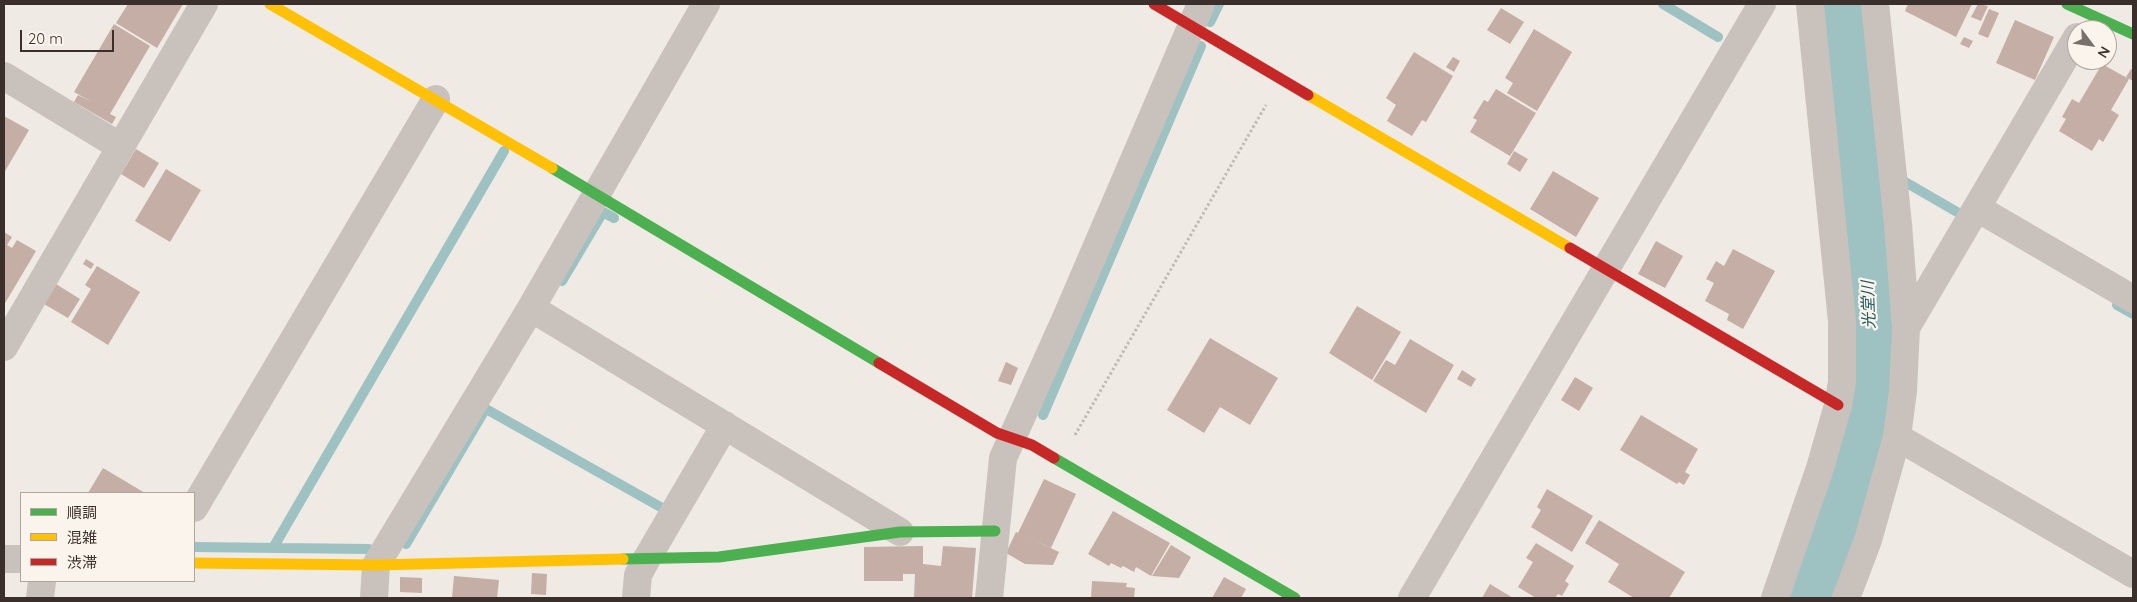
<!DOCTYPE html>
<html>
<head>
<meta charset="utf-8">
<style>
	body { margin:0 }
	#map { position:relative; width:2137px; height:602px; overflow:hidden; background:#efeae4; font-family:Quicksand,"Noto Sans JP",sans-serif }
	canvas { display:block }
	.frame { position:absolute; inset:0; border:5px solid #3a2f2a; pointer-events:none }
	.legend { position:absolute; left:20px; top:492px; width:175px; height:90px; box-sizing:border-box; background:#fbf4ec; border:1px solid #aea59e; margin:0; padding:6px 9px; list-style:none; font-size:15px; color:#3a2f2a }
	.legend li { display:flex; align-items:center; gap:10px; height:25px }
	.legend b { width:25px; border:1px solid #aea59e }
	.north { position:absolute; left:2067px; top:20px; width:50px; height:50px; box-sizing:border-box; background:#fbf4ec; border:1px solid #aea59e; border-radius:50%; rotate:121deg; font-size:14px; font-weight:700; line-height:20px; text-align:center; color:#3a2f2a }
	.north::after { content:''; display:block; margin:auto; width:18px; height:22px; background:#79706b; clip-path:polygon(50% 0,100% 100%,50% 72%,0 100%) }
	.scale { position:absolute; left:20px; top:30px; width:94px; height:22px; box-sizing:border-box; border:2px solid #3a2f2a; border-top:0; padding-left:6px; font-size:15px; line-height:18px; white-space:nowrap; color:#3a2f2a; -webkit-text-stroke:4px #fbf4ec; paint-order:stroke }
</style>
</head>
<body>
<div id="map">
<canvas width="2137" height="602"></canvas>
<div class="frame"></div>
<ul class="legend">
<li><b style="height:6px;background:#4caf50"></b>順調</li>
<li><b style="height:6px;background:#ffc107"></b>混雑</li>
<li><b style="height:6px;background:#c62828"></b>渋滞</li>
</ul>
<div class="north">N</div>
<div class="scale">20 m</div>
</div>
<script>
const ctx = document.querySelector('canvas').getContext('2d');
ctx.lineJoin = 'round';
function trace(path, color, width, dash) { ctx.strokeStyle = color; ctx.lineWidth = width; ctx.lineCap = dash ? 'butt' : 'round'; ctx.setLineDash(dash || []); ctx.stroke(path); }
function fill(path, color) { ctx.fillStyle = color; ctx.fill(path, 'evenodd'); }
function label(font, color, halo, rows, align = 'center') {
  ctx.font = font + ' Quicksand,"Noto Sans JP",sans-serif'; ctx.lineWidth = 4.5; ctx.setLineDash([]); ctx.textBaseline = 'middle'; ctx.strokeStyle = halo; ctx.fillStyle = color; for (const [text, x, y, turn = 0] of rows) {
    ctx.save(); ctx.translate(x, y); ctx.rotate((+turn || 0) * Math.PI / 180); ctx.textAlign = isNaN(turn) ? turn : align; if (halo) ctx.strokeText(text, 0, 0); ctx.fillText(text, 0, 0); ctx.restore();
  }
}
trace(new Path2D(`
	M 1663,4 L 1718,37
	M 1210,22 L 1219,4
	M 1859,156 L 1883,169
	M 1900,179 L 1957,212
	M 562,281 L 603,212 L 614,218
	M 2117,305 L 2133,314
	M 486,409 L 664,509
	M 1043,415 L 1201,46
	M 406,544 L 483,413
	M 194,547 L 369,549
	M 273,548 L 504,151`), '#9ec1c2', 10);
trace(new Path2D(`
	M 1809,598 L 1829,545 L 1859,450 L 1872,385 L 1866,239 L 1845,4`), '#9ec1c2', 56);
fill(new Path2D(`
	M 128,4 L 183,4 L 157,48 L 116,23 Z
	M 1908,4 L 1972,4 L 1956,37 L 1905,11 Z
	M 1978,4 L 1988,6 L 1981,21 L 1971,17 Z
	M 1501,8 L 1524,22 L 1510,44 L 1487,30 Z
	M 1989,9 L 1999,13 L 1988,38 L 1978,34 Z
	M 2015,20 L 2054,37 L 2035,80 L 1996,63 Z
	M 114,24 L 150,46 L 110,114 L 116,117 L 112,124 L 74,102 L 78,95 L 92,102 L 74,92 Z
	M 1534,29 L 1572,52 L 1537,111 L 1507,93 L 1513,83 L 1505,78 Z
	M 1964,37 L 1973,41 L 1969,48 L 1960,44 Z
	M 1414,52 L 1453,76 L 1426,122 L 1422,120 L 1412,136 L 1387,121 L 1396,105 L 1386,98 Z
	M 1453,57 L 1460,61 L 1454,72 L 1446,67 Z
	M 2102,64 L 2129,79 L 2111,110 L 2119,115 L 2103,142 L 2099,139 L 2092,151 L 2059,131 L 2066,119 L 2062,117 L 2072,99 L 2079,103 Z
	M 2131,69 L 2133,70 L 2133,81 L 2126,77 Z
	M 1496,89 L 1536,113 L 1510,156 L 1470,132 L 1477,120 L 1473,118 L 1484,100 L 1488,102 Z
	M 4,116 L 29,130 L 4,173 Z
	M 136,149 L 159,163 L 144,188 L 121,174 Z
	M 1514,151 L 1528,159 L 1520,172 L 1507,164 Z
	M 166,169 L 201,190 L 170,242 L 135,221 Z
	M 1553,171 L 1599,198 L 1576,237 L 1530,209 Z
	M 4,232 L 12,237 L 7,245 L 12,248 L 17,240 L 36,251 L 4,305 Z
	M 1656,241 L 1683,256 L 1665,288 L 1638,274 Z
	M 1733,249 L 1775,271 L 1743,329 L 1727,320 L 1729,314 L 1705,301 L 1714,283 L 1706,279 L 1716,261 L 1724,266 Z
	M 86,259 L 94,264 L 91,269 L 83,264 Z
	M 97,266 L 140,292 L 108,345 L 71,322 L 91,289 L 85,285 Z
	M 56,284 L 80,299 L 68,318 L 44,304 Z
	M 1357,306 L 1401,332 L 1372,380 L 1329,353 Z
	M 1210,338 L 1278,378 L 1250,425 L 1220,407 L 1204,433 L 1167,410 Z
	M 1410,339 L 1454,365 L 1426,413 L 1373,381 L 1386,360 L 1395,365 Z
	M 1006,362 L 1018,368 L 1011,385 L 998,381 Z
	M 1462,370 L 1476,379 L 1471,387 L 1457,379 Z
	M 1575,377 L 1593,388 L 1579,411 L 1561,400 Z
	M 1641,415 L 1698,449 L 1685,472 L 1690,475 L 1684,485 L 1679,482 L 1677,484 L 1620,450 Z
	M 103,468 L 145,493 L 88,493 Z
	M 1044,479 L 1076,494 L 1051,548 L 1027,537 L 1059,552 L 1053,565 L 1025,564 L 1006,553 L 1016,532 L 1018,533 Z
	M 1547,489 L 1593,516 L 1572,552 L 1531,527 L 1541,510 L 1537,507 Z
	M 1113,511 L 1170,543 L 1151,576 L 1136,567 L 1134,572 L 1123,566 L 1121,568 L 1111,563 L 1109,566 L 1088,554 Z
	M 1599,520 L 1685,572 L 1669,598 L 1634,598 L 1608,582 L 1619,564 L 1585,543 Z
	M 1536,543 L 1574,566 L 1565,581 L 1569,584 L 1562,596 L 1558,594 L 1555,598 L 1536,598 L 1518,587 L 1533,562 L 1526,558 Z
	M 1171,545 L 1191,557 L 1179,578 L 1152,576 Z
	M 923,546 L 923,564 L 941,566 L 943,546 L 976,548 L 972,598 L 914,598 L 915,574 L 903,574 L 903,581 L 864,581 L 864,547 Z
	M 532,573 L 547,574 L 546,595 L 531,594 Z
	M 454,576 L 499,580 L 497,598 L 452,598 Z
	M 400,577 L 422,578 L 422,593 L 400,592 Z
	M 1224,577 L 1246,589 L 1241,598 L 1212,598 Z
	M 1092,581 L 1127,583 L 1126,587 L 1135,588 L 1134,598 L 1091,598 Z
	M 1490,584 L 1513,598 L 1482,598 Z`), '#c4aea5');
trace(new Path2D(`
	M 1075,435 L 1266,105`), '#c1bab5', 3, [2.5, 2.5]);
trace(new Path2D(`
	M 1875,4 L 1898,224 L 1906,328
	M 4,76 L 121,147
	M 1977,208 L 2133,299
	M 531,308 L 900,532
	M 4,347 L 204,4
	M 1897,437 L 2133,574
	M 194,508 L 436,99
	M 4,559 L 21,559
	M 40,598 L 42,581
	M 374,598 L 376,565 L 531,308 L 706,4
	M 636,598 L 638,575 L 646,560 L 725,425
	M 989,598 L 1003,458 L 1066,318 L 1201,4
	M 1412,598 L 1762,4
	M 1775,598 L 1820,468 L 1838,405 L 1842,382 L 1842,321 L 1810,4
	M 1846,598 L 1868,540 L 1897,437 L 1903,391 L 1906,328 L 2077,37`), '#c9c2bc', 28);
trace(new Path2D(`
	M 2067,4 L 2133,34
	M 552,168 L 879,363
	M 1054,458 L 1295,598
	M 623,559 L 719,557 L 900,532 L 995,531`), '#4caf50', 11);
trace(new Path2D(`
	M 270,4 L 552,168
	M 1308,95 L 1570,248
	M 194,563 L 376,565 L 623,559`), '#ffc107', 11);
trace(new Path2D(`
	M 1154,4 L 1308,95
	M 1570,248 L 1838,405
	M 879,363 L 997,433 L 1032,445 L 1054,458`), '#c62828', 11);
label('italic 16px', '#1d595e', '#fbf4ec', [
	["光堂川",1869,305,-92]
]);
</script>
</body>
</html>
